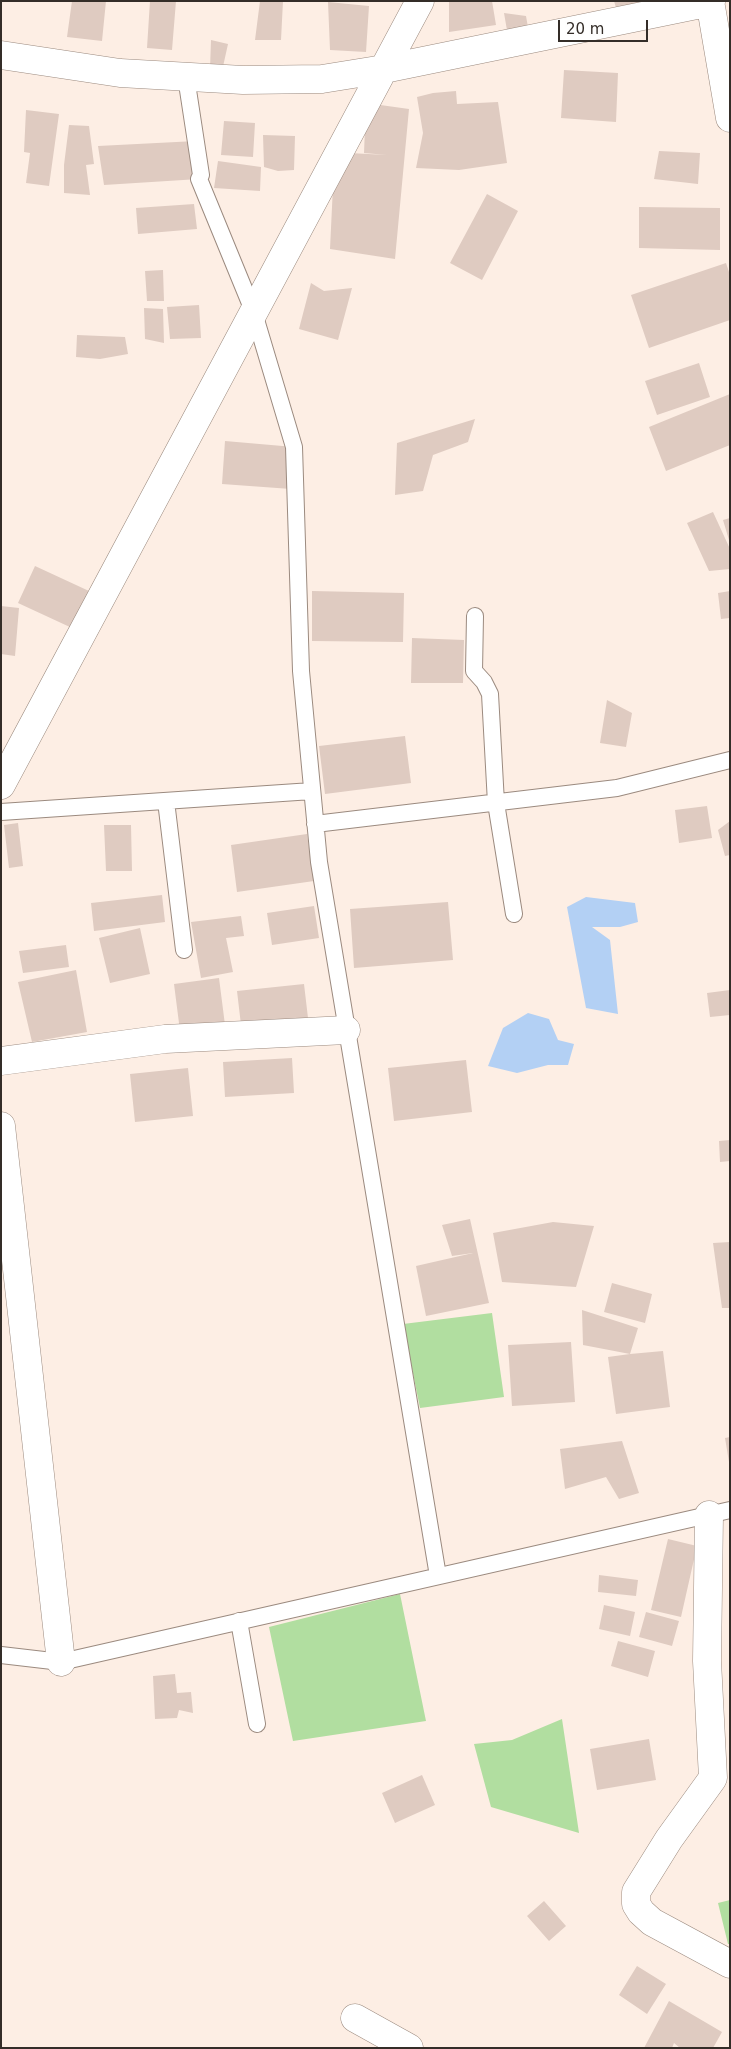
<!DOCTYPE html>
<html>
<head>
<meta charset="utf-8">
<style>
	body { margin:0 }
	#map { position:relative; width:731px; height:2049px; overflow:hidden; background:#fdeee4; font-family:"DejaVu Sans",sans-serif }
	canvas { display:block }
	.frame { position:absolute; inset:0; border:2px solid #342d28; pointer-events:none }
	.scale { position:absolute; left:558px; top:20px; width:90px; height:22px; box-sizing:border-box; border:2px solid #342d28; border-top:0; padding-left:6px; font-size:15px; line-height:18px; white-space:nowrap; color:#342d28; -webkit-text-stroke:4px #fefefe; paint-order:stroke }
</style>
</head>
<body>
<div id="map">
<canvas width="731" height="2049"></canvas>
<div class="frame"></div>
<div class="scale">20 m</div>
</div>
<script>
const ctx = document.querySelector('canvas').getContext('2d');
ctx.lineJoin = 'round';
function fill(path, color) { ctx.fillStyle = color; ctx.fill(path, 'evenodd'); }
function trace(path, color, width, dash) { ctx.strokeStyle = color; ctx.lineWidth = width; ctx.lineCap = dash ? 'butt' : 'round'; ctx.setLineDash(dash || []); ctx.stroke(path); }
fill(new Path2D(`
	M 492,1313 L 504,1397 L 420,1408 L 403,1324 Z
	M 400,1594 L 426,1721 L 293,1741 L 269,1627 Z
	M 562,1719 L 579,1833 L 491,1807 L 474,1744 L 512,1740 Z
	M 730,1900 L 730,1944 L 728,1944 L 718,1903 Z`), '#b1dea0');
fill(new Path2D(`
	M 586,897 L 635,903 L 638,922 L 620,927 L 592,927 L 610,940 L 618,1014 L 586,1008 L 567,907 Z
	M 528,1013 L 549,1019 L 558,1040 L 574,1044 L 568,1065 L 548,1065 L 517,1073 L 488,1066 L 503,1028 Z`), '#b3d0f4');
fill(new Path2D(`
	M 72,1 L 106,1 L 102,41 L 67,37 Z
	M 150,1 L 176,1 L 172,50 L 147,48 Z
	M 260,1 L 283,1 L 281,40 L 255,40 Z
	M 449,1 L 492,1 L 496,25 L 449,32 Z
	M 614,1 L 654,1 L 617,11 Z
	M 328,2 L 369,6 L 366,52 L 330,50 Z
	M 504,13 L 526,16 L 529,33 L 508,36 Z
	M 211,40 L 228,44 L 222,71 L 210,69 Z
	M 564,70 L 618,73 L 616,122 L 561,118 Z
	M 456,91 L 457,104 L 498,102 L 507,163 L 459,170 L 416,168 L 423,133 L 417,97 L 433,93 Z
	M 366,103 L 409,109 L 395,259 L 330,249 L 333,186 L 349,153 L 387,155 L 364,153 Z
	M 26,110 L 59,114 L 49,186 L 26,183 L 30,153 L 24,152 Z
	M 224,121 L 255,123 L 253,157 L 221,155 Z
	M 69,125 L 89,126 L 94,164 L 86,165 L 90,195 L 64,193 L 64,165 Z
	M 263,135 L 295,136 L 294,170 L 278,171 L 264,167 Z
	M 196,141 L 199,179 L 104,185 L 98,146 Z
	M 659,151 L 700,153 L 698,184 L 654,179 Z
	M 218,161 L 261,167 L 260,191 L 214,188 Z
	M 487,194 L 518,211 L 482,280 L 450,263 Z
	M 194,204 L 197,229 L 138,234 L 136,208 Z
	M 639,207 L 720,208 L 720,250 L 639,248 Z
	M 726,263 L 730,275 L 730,320 L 649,348 L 631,295 Z
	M 163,270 L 164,301 L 147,301 L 145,271 Z
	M 311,283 L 324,291 L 352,288 L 338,340 L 299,329 Z
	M 199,305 L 201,338 L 170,339 L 167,307 Z
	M 144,308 L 163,309 L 164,343 L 145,339 Z
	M 77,335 L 125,337 L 128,354 L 100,359 L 76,357 Z
	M 699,363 L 710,397 L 657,415 L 645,381 Z
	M 730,394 L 730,445 L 666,471 L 649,427 Z
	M 475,419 L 468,442 L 433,455 L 423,491 L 395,495 L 397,443 Z
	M 225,441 L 294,447 L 291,489 L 222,484 Z
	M 713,512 L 730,549 L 730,569 L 709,571 L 687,523 Z
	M 730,518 L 730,540 L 729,540 L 723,520 Z
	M 35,566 L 89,591 L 72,628 L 18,603 Z
	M 312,591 L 404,593 L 403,642 L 312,641 Z
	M 730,591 L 730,618 L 721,619 L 718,593 Z
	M 1,606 L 19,608 L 15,656 L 1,654 Z
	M 412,638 L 464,640 L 463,683 L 411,683 Z
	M 607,700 L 632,713 L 626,747 L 600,743 Z
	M 405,736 L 411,783 L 325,794 L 319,746 Z
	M 707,806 L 712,838 L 679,843 L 675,810 Z
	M 730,821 L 730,855 L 725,856 L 718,830 Z
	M 18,823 L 23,866 L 9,868 L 4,825 Z
	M 104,825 L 131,825 L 132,871 L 106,871 Z
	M 307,834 L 314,881 L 237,892 L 231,845 Z
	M 162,895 L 165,922 L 94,931 L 91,903 Z
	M 448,902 L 453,960 L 354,968 L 350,909 Z
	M 314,906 L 319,938 L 272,945 L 267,913 Z
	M 241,916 L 244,936 L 226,938 L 233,972 L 201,978 L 191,922 Z
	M 140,928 L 150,974 L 110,983 L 99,938 Z
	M 66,945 L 69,967 L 23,973 L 19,951 Z
	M 76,970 L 87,1032 L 32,1042 L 18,982 Z
	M 219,978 L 225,1025 L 180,1031 L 174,984 Z
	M 304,984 L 308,1018 L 241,1025 L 237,991 Z
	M 730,990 L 730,1015 L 710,1017 L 707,993 Z
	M 292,1058 L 294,1093 L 225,1097 L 223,1062 Z
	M 466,1060 L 472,1112 L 394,1121 L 388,1068 Z
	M 188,1068 L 193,1116 L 135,1122 L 130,1074 Z
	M 730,1140 L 730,1161 L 720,1162 L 719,1141 Z
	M 470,1219 L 489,1303 L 426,1316 L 416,1266 L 473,1253 L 452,1256 L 442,1225 Z
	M 553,1222 L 594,1226 L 576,1287 L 502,1282 L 493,1233 Z
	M 730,1242 L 730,1308 L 722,1308 L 713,1243 Z
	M 612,1283 L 652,1294 L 645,1323 L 604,1312 Z
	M 582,1310 L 638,1328 L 630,1354 L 663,1351 L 670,1407 L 616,1414 L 608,1357 L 630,1354 L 583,1345 Z
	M 571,1342 L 575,1402 L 512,1406 L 508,1345 Z
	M 730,1437 L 730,1462 L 729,1462 L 725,1438 Z
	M 622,1441 L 639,1493 L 619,1499 L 606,1477 L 565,1489 L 560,1449 Z
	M 668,1539 L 697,1546 L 681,1617 L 651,1610 Z
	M 599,1575 L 638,1580 L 636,1596 L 598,1592 Z
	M 604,1605 L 635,1612 L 630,1636 L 599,1629 Z
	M 646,1612 L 679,1621 L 672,1646 L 639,1637 Z
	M 618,1641 L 655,1651 L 648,1677 L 611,1666 Z
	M 175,1674 L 177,1693 L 191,1692 L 193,1713 L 179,1710 L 177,1718 L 155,1719 L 153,1676 Z
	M 649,1739 L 656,1780 L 597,1790 L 590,1749 Z
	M 422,1775 L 435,1805 L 395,1823 L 382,1793 Z
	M 544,1901 L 566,1926 L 549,1941 L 527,1916 Z
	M 637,1966 L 666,1984 L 647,2014 L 619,1995 Z
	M 669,2001 L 722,2032 L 713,2048 L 680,2048 L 674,2043 L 672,2048 L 644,2048 Z`), '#dfcbc1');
const service = new Path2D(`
	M 186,77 L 201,175 L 199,179 L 254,313 L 294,447 L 301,671 L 319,862 L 438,1576
	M 475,616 L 474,671 L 484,682 L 490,694 L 496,803 L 514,914
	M 166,801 L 184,950
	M 1,812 L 312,791
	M 315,824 L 617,788 L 730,760
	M 239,1621 L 257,1724
	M 1,1655 L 61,1662 L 730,1510`);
const minor = new Path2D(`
	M 710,1 L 730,118
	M 1,55 L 120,73 L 243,80 L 322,79 L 384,69 L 711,2
	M 1,785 L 420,1
	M 1,1061 L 165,1039 L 346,1030
	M 1,1126 L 61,1662
	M 709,1515 L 707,1661 L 713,1778 L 669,1839 L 636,1892 L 636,1904 L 641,1912 L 652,1922 L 730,1964
	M 355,2018 L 409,2048`);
trace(service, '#9b8a7f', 18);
trace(minor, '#9b8a7f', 29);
trace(service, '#fff', 16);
trace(minor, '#fff', 28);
</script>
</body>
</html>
